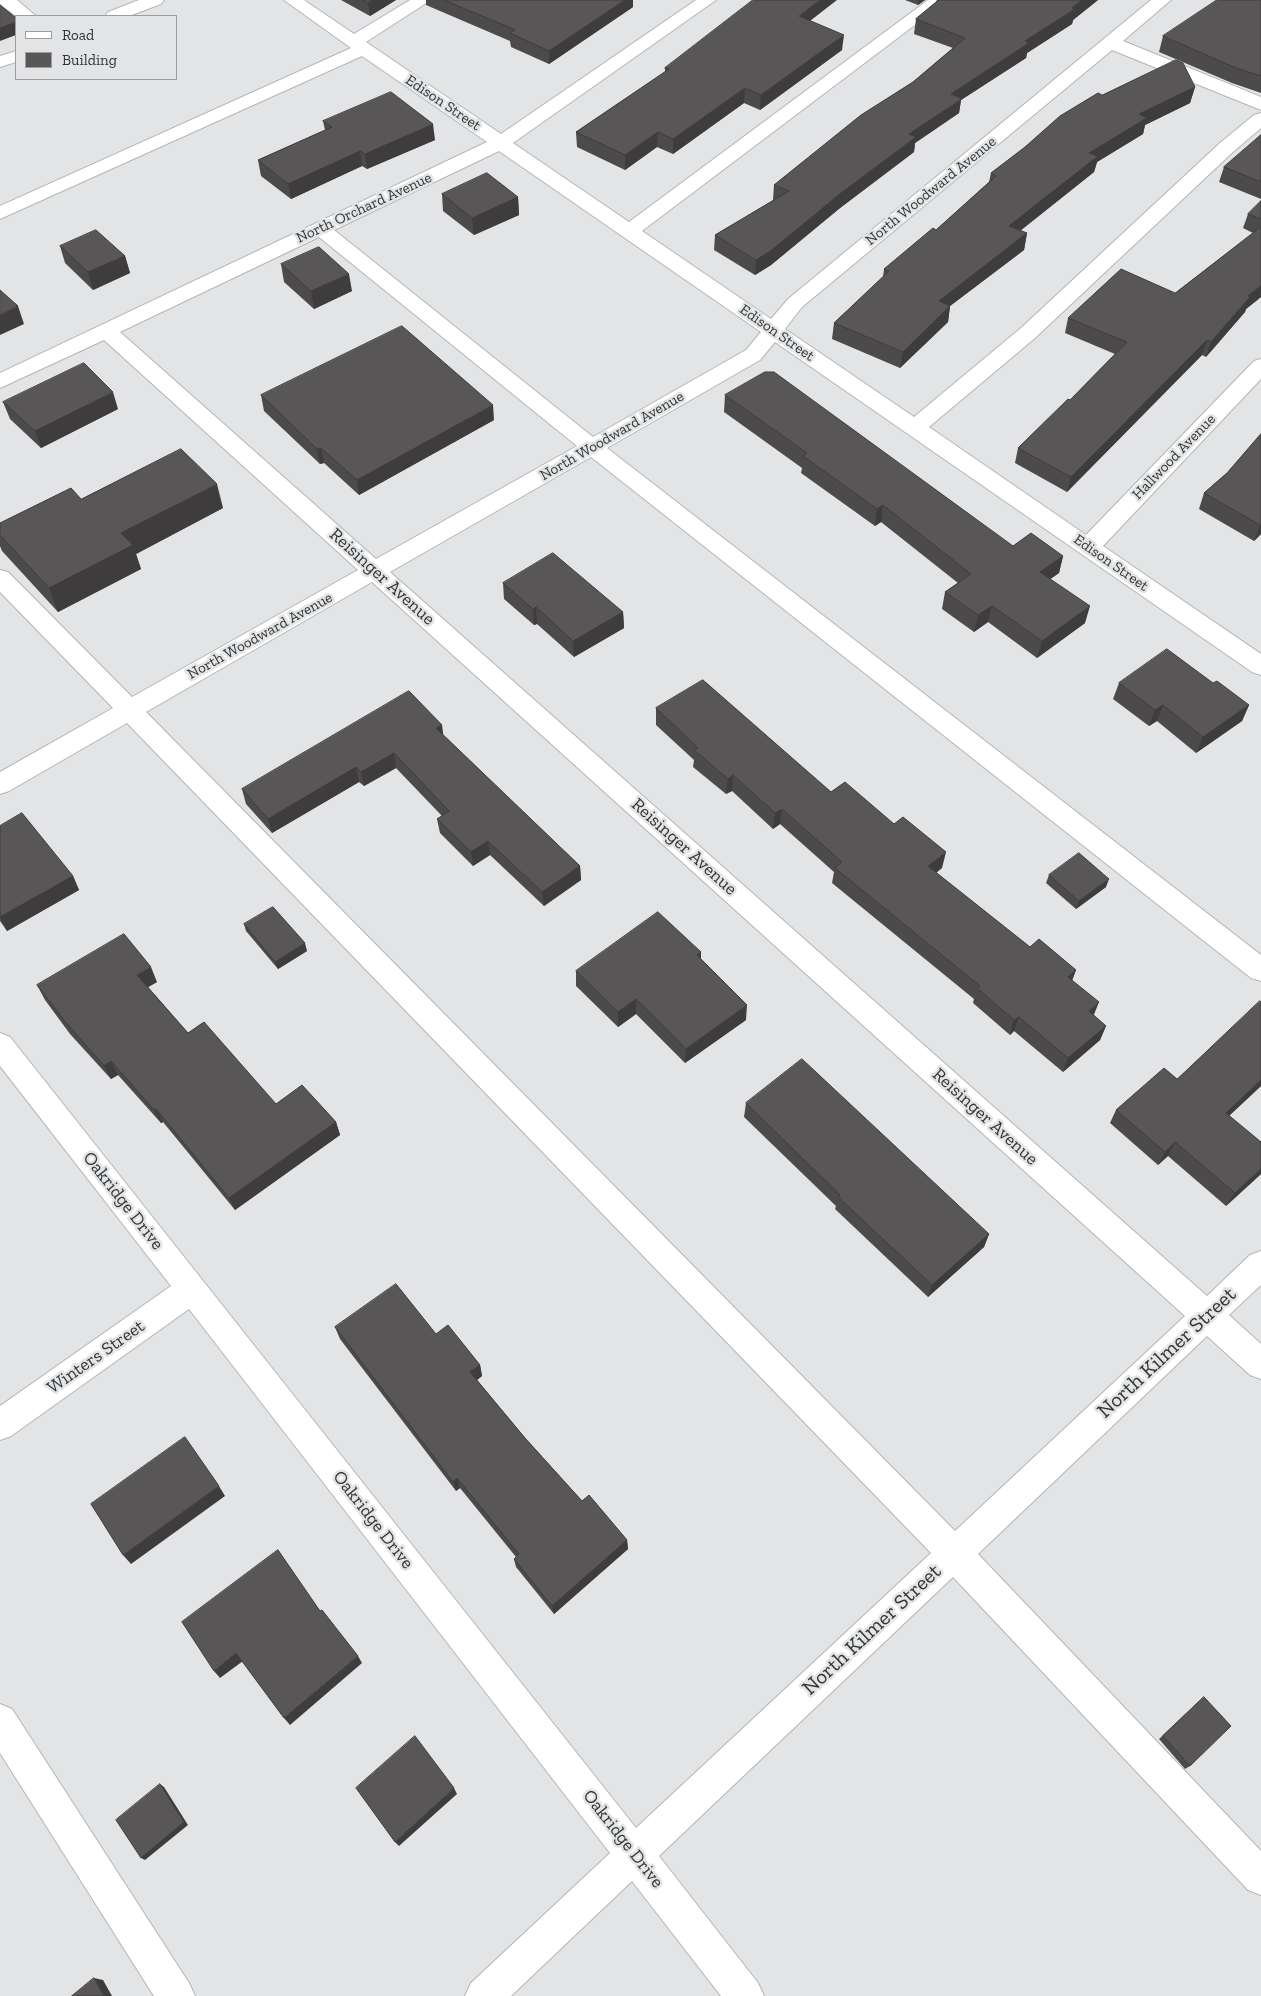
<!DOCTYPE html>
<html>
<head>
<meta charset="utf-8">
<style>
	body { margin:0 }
	#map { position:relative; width:1261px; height:1996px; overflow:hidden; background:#e2e4e5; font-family:"Zilla Slab",serif }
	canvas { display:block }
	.legend { position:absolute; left:15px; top:15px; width:162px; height:65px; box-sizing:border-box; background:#e2e4e5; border:1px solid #9c9d9e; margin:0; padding:6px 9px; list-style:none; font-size:15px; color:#323334 }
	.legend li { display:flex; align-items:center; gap:10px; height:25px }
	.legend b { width:25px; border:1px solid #9c9d9e }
</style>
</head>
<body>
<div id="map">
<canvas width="1261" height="1996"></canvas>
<ul class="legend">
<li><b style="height:6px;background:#fff"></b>Road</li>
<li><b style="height:14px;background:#585657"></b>Building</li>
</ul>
</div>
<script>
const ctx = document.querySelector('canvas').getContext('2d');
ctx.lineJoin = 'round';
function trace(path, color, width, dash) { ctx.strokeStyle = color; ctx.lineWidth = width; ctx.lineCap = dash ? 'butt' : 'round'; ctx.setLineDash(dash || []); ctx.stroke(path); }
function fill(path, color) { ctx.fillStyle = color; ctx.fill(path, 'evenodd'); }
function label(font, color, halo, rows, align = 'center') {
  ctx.font = font + ' "Zilla Slab",serif'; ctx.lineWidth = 5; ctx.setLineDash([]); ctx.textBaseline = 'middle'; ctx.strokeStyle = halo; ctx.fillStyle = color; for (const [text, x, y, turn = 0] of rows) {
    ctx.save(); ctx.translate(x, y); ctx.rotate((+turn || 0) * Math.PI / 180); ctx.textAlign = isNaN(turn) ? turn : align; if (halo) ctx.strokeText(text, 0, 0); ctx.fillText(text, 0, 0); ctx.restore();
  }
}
const minor = new Path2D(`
	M 0,0 L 17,0 L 36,16 L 16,16 L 0,4 Z
	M 139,0 L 164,0 L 161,4 L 129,16 L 105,16 L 108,12 Z
	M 284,0 L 304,0 L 354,34 L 410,0 L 431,0 L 366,42 L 501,134 L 696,0 L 716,0 L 513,143 L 629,222 L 928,0 L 948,0 L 642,231 L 771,319 L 788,299 L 1151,0 L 1171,0 L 1123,41 L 1261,97 L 1261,110 L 1112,50 L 802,307 L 785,329 L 914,417 L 1021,328 L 1220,143 L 1254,115 L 1261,113 L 1261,128 L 1234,151 L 1035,338 L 929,427 L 1086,535 L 1254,361 L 1261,359 L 1261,379 L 1103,546 L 1261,654 L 1261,675 L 1252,672 L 775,342 L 760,360 L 607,448 L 1261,955 L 1261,981 L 1251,978 L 591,457 L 390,572 L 1207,1296 L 1250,1255 L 1261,1251 L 1261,1285 L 1229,1315 L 1261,1344 L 1261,1379 L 1250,1375 L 1207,1336 L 978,1554 L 1261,1851 L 1261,1895 L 1248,1890 L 953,1577 L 659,1856 L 758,1983 L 764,1996 L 721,1996 L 632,1881 L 511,1996 L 465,1996 L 471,1983 L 610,1853 L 189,1309 L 11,1436 L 0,1440 L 0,1406 L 171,1286 L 0,1066 L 0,1033 L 10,1037 L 636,1828 L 931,1553 L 127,723 L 9,791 L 0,794 L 0,772 L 113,708 L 0,592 L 0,570 L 8,572 L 132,697 L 358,570 L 104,340 L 0,388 L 0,373 L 487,142 L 362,56 L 0,219 L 0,206 L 351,48 ZM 499,151 L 761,332 L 746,350 L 593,437 L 334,230 ZM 319,237 L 577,446 L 376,559 L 120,332 ZM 372,582 L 1185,1316 L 955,1531 L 146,712 Z
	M 16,51 L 16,62 L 0,67 L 0,56 Z
	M 0,1704 L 12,1709 L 189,1983 L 195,1996 L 154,1996 L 0,1753 Z`);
trace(minor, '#b3b5b7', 2);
fill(minor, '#fff');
fill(new Path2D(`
	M 341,0 L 396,0 L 370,16 Z
	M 426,0 L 633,0 L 633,7 L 549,64 L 511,47 L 510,41 L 426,5 Z
	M 905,0 L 925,0 L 918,5 Z
	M 937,0 L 1098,0 L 1073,20 L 1072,24 L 1027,53 L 1026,58 L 961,100 L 959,113 L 915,143 L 914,152 L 840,208 L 771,265 L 755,275 L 714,250 L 715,235 L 774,200 L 773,200 L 774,185 L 913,82 L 953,48 L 914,34 L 916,19 L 936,2 Z
	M 1261,0 L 1261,93 L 1232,83 L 1159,52 L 1163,36 Z
	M 810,21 L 842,50 L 760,110 L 744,103 L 673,154 L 657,147 L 625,170 L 577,147 L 576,132 L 665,72 L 665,68 Z
	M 1195,87 L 1190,103 L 1145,125 L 1143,134 L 1097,162 L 1094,172 L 1020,231 L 1027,233 L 1024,250 L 950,306 L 948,322 L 900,368 L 832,339 L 834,323 L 883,277 L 884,269 L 936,230 L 989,182 L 991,173 L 1102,95 Z
	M 323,121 L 435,140 L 367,169 L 362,166 L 291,199 L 261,176 L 258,160 L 325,130 Z
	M 1261,135 L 1261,199 L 1219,182 L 1224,167 Z
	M 442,194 L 518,197 L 519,215 L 474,235 L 443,211 Z
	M 1261,201 L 1261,297 L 1246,309 L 1245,312 L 1206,357 L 1202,355 L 1067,492 L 1015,463 L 1018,448 L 1070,400 L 1115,354 L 1065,333 L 1068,318 L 1175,293 L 1253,233 L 1243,228 L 1248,214 Z
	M 60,246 L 125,256 L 130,273 L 93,290 L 65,263 Z
	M 281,264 L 352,291 L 314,309 L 284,282 Z
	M 261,395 L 494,420 L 359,495 L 324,463 L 320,464 L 264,411 Z
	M 725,395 L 1013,546 L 1063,556 L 1059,573 L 1050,579 L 1085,623 L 1037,658 L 988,622 L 974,632 L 942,609 L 945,592 L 958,583 L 881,522 L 875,526 L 801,473 L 802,468 L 724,412 Z
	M 3,402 L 118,409 L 41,448 L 10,419 Z
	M 1261,434 L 1261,534 L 1254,541 L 1199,509 L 1204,493 L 1227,473 Z
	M 81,499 L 223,508 L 136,554 L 141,569 L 58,612 L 2,551 L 0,546 L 0,523 Z
	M 503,583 L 623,612 L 624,628 L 574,657 L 537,624 L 534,625 L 504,599 Z
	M 1119,683 L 1213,683 L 1249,705 L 1242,721 L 1196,753 L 1157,721 L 1149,726 L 1113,699 Z
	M 656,708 L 831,792 L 942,868 L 936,873 L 1030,947 L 1076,970 L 1072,981 L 1093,1015 L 1106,1026 L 1100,1040 L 1063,1072 L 1014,1031 L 1010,1035 L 973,1003 L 974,999 L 832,883 L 834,872 L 780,824 L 773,829 L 732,791 L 726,794 L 693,767 L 694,760 L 656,725 Z
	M 443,735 L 580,866 L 581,880 L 544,906 L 490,855 L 473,866 L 440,833 L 437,819 L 442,816 L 396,768 L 364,786 L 359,782 L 272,833 L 246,804 L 242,789 Z
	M 0,826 L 73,876 L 79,890 L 7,931 L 0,921 Z
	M 1049,875 L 1106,887 L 1076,909 L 1046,883 Z
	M 244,924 L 307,951 L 278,969 L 246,931 Z
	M 701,952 L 701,959 L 746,1020 L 685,1063 L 636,1014 L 618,1027 L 576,986 L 576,971 Z
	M 157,982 L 148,987 L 188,1033 L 276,1104 L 336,1122 L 340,1135 L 235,1210 L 163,1122 L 161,1123 L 118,1075 L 111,1079 L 70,1034 L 45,1000 L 37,985 Z
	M 1261,1002 L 1261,1086 L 1229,1116 L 1261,1174 L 1226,1206 L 1168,1156 L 1158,1165 L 1110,1123 L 1116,1110 L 1177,1079 Z
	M 746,1103 L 989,1234 L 984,1247 L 928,1297 L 835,1209 L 836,1206 L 744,1117 Z
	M 335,1327 L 436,1334 L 480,1365 L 482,1376 L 477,1380 L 525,1438 L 582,1501 L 627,1540 L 628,1549 L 554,1614 L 516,1567 L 514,1559 L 516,1557 L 460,1488 L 456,1491 L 340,1339 Z
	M 1204,1697 L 1190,1766 L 1185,1769 L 1159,1739 Z`), '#4c4a4b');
fill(new Path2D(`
	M 373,0 L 396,0 L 370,16 L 368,3 Z
	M 625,0 L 633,0 L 633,7 L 549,64 L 549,51 Z
	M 820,0 L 837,0 L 797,31 L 799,16 Z
	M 918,0 L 925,0 L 918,5 Z
	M 1082,0 L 1098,0 L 1073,20 L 1072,24 L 1027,53 L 1026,58 L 961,100 L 959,113 L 915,143 L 914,152 L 840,208 L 771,265 L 755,275 L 756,260 L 909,134 L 951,94 Z
	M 16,22 L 16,35 L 0,41 L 0,28 Z
	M 844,35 L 842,50 L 760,110 L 761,95 Z
	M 1195,87 L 1190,103 L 1145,125 L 1143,134 L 1097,162 L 1094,172 L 1006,242 L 1009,226 L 1089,153 L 1139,114 Z
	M 745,88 L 744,103 L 673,154 L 673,139 Z
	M 433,124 L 435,140 L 367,169 L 365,154 Z
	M 658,132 L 657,147 L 625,170 L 625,155 Z
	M 360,151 L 362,166 L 291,199 L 288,184 Z
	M 518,197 L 519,215 L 474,235 L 472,218 Z
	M 1027,233 L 1024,250 L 950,306 L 948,322 L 900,368 L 903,352 L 939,301 Z
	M 125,256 L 130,273 L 93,290 L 88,272 Z
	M 349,274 L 352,291 L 314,309 L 311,291 Z
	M 1261,286 L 1261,297 L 1246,309 L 1245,312 L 1206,357 L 1211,342 L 1248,296 Z
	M 18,306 L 24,324 L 0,335 L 0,315 Z
	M 1207,340 L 1202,355 L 1067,492 L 1071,477 Z
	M 113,392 L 118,409 L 41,448 L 35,431 Z
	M 493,405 L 494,420 L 359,495 L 357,480 Z
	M 321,448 L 324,463 L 320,464 L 317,449 Z
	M 217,484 L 223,508 L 136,554 L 141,569 L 58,612 L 49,588 L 121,533 Z
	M 883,505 L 881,522 L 875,526 L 877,509 Z
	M 1261,524 L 1261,534 L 1254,541 L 1260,525 Z
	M 1063,556 L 1059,573 L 1036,589 L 1040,572 Z
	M 992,606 L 988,622 L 974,632 L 978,615 Z
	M 1090,606 L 1085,623 L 1037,658 L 1042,641 Z
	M 536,607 L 537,624 L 534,625 L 533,609 Z
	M 623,612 L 624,628 L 574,657 L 573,641 Z
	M 1163,705 L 1157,721 L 1149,726 L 1155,710 Z
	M 1249,705 L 1242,721 L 1196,753 L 1203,737 Z
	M 442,725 L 444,740 L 436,728 Z
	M 394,753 L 396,768 L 364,786 L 361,772 Z
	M 356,767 L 359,782 L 272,833 L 268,819 Z
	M 733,775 L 732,791 L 726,794 L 728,779 Z
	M 782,809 L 780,824 L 773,829 L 775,813 Z
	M 488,841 L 490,855 L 473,866 L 471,852 Z
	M 946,852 L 942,868 L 924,882 L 928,866 Z
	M 580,866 L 581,880 L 544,906 L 542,892 Z
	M 73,876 L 79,890 L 7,931 L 0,917 Z
	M 1109,879 L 1106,887 L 1076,909 L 1079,901 Z
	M 305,943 L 307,951 L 278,969 L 275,962 Z
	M 701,952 L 701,967 L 697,955 Z
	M 151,967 L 157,982 L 143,990 L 137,975 Z
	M 1076,970 L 1070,985 L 1068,977 Z
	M 636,999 L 636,1014 L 618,1027 L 618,1012 Z
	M 1099,1002 L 1093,1017 L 1089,1011 Z
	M 747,1005 L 746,1020 L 685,1063 L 686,1049 Z
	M 1019,1017 L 1014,1031 L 1010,1035 L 1014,1020 Z
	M 1106,1026 L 1100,1040 L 1063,1072 L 1068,1058 Z
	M 111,1061 L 118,1075 L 111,1079 L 104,1066 Z
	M 1261,1080 L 1261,1086 L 1218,1126 L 1226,1113 Z
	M 156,1109 L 163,1122 L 161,1123 L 154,1110 Z
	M 336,1122 L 340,1135 L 235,1210 L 229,1198 Z
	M 1175,1142 L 1168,1156 L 1158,1165 L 1165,1152 Z
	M 1261,1169 L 1261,1174 L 1226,1206 L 1235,1193 Z
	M 989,1234 L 984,1247 L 928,1297 L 932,1285 Z
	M 480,1365 L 482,1376 L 473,1383 L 470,1372 Z
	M 457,1478 L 460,1488 L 456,1491 L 453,1482 Z
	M 219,1486 L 225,1496 L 131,1564 L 123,1555 Z
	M 627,1540 L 628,1549 L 554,1614 L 552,1606 Z
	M 236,1653 L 243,1661 L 220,1678 L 214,1671 Z
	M 358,1656 L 362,1663 L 290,1725 L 284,1718 Z
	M 160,1784 L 164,1787 L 188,1825 L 145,1860 L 141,1858 Z
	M 454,1788 L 457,1794 L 399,1846 L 395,1842 Z
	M 94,1978 L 103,1980 L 112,1996 L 104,1996 Z`), '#3e3c3d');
const building = new Path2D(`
	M 363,0 L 373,0 L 368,3 Z
	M 444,0 L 625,0 L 549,51 L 510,33 L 515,30 Z
	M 753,0 L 820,0 L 799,16 L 844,35 L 761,95 L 745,88 L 673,139 L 658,132 L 625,155 L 576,132 L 669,69 L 665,68 Z
	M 939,0 L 1082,0 L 1072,8 L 1075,9 L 1025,41 L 1029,43 L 951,94 L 962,99 L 909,134 L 916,137 L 841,193 L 772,250 L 756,260 L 715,235 L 789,191 L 774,185 L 861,115 L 913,82 L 965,38 L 916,19 Z
	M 1217,0 L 1261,0 L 1261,76 L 1236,68 L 1163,36 Z
	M 0,5 L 16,18 L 16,22 L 0,28 Z
	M 1176,60 L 1183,63 L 1195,87 L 1139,114 L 1147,118 L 1089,153 L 1098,156 L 1009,226 L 1027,233 L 939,301 L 950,306 L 903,352 L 834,323 L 889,271 L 884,269 L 933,228 L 936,230 L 996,176 L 991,173 L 1025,147 L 1060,116 L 1098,93 L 1102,95 Z
	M 391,92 L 433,124 L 365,154 L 360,151 L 288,184 L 258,160 L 332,127 L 323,121 Z
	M 1261,135 L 1261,182 L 1224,167 Z
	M 487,173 L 518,197 L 472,218 L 442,194 Z
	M 1261,201 L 1261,219 L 1248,214 Z
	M 1261,227 L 1261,286 L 1248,296 L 1250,297 L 1211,342 L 1207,340 L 1071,477 L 1018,448 L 1068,399 L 1070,400 L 1127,342 L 1068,318 L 1121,269 L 1175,293 Z
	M 96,230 L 125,256 L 88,272 L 60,246 Z
	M 319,247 L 349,274 L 311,291 L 281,264 Z
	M 0,290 L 18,306 L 0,315 Z
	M 402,326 L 493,405 L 357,480 L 321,448 L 317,449 L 261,395 Z
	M 84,363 L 113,392 L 35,431 L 3,402 Z
	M 765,372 L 774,372 L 1013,546 L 1031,533 L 1063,556 L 1040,572 L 1090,606 L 1042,641 L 992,606 L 978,615 L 945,592 L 971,574 L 883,505 L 877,509 L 803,456 L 807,453 L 725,395 Z
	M 1261,434 L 1261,524 L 1260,525 L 1204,493 L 1227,473 Z
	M 181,449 L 217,484 L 121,533 L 133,545 L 49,588 L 0,535 L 0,523 L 71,488 L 81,499 Z
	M 553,553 L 623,612 L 573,641 L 536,607 L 533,609 L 503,583 Z
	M 1167,649 L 1213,683 L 1217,681 L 1249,705 L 1203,737 L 1163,705 L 1155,710 L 1119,683 Z
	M 703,680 L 831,792 L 845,782 L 894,824 L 903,817 L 946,852 L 928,866 L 1030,947 L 1039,939 L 1076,970 L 1068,977 L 1099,1002 L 1089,1011 L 1106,1026 L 1068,1058 L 1019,1017 L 1014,1020 L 977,988 L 980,986 L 835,868 L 842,862 L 782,809 L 775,813 L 733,775 L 728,779 L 694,750 L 698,748 L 656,708 Z
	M 409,691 L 442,725 L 436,728 L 580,866 L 542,892 L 488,841 L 471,852 L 437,819 L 449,811 L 394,753 L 361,772 L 356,767 L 268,819 L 242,789 Z
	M 22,813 L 73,876 L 0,917 L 0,826 Z
	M 1079,853 L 1109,879 L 1079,901 L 1049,875 Z
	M 273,907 L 305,943 L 275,962 L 244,924 Z
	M 658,912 L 701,952 L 697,955 L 747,1005 L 686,1049 L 636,999 L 618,1012 L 576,971 Z
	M 124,934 L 151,967 L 137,975 L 188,1033 L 204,1022 L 276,1104 L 302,1085 L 336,1122 L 229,1198 L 156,1109 L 154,1110 L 111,1061 L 104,1066 L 63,1019 L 37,985 Z
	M 1260,1001 L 1261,1002 L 1261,1080 L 1226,1113 L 1261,1142 L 1261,1169 L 1235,1193 L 1175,1142 L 1165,1152 L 1116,1110 L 1164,1068 L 1177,1079 Z
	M 802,1059 L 989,1234 L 932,1285 L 838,1197 L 840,1195 L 746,1103 Z
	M 396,1284 L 436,1334 L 448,1325 L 480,1365 L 470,1372 L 525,1438 L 582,1501 L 589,1495 L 627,1540 L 552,1606 L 514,1559 L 519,1554 L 457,1478 L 453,1482 L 335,1327 Z
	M 185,1437 L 219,1486 L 123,1555 L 91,1504 Z
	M 278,1550 L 320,1611 L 322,1610 L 358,1656 L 284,1718 L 236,1653 L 214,1671 L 182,1622 Z
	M 1204,1697 L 1231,1726 L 1190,1766 L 1163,1736 Z
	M 415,1736 L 454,1788 L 395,1842 L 356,1788 Z
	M 160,1784 L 184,1822 L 141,1858 L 116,1820 Z
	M 94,1978 L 104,1996 L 72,1996 Z`);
fill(building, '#585657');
trace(building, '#3e3c3d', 1);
label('15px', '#323334', '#e2e4e5', [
	["Edison Street",443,103,34],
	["North Woodward Avenue",931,191,-39],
	["North Orchard Avenue",364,208,-25],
	["Edison Street",777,333,35],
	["North Woodward Avenue",612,436,-30],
	["Hallwood Avenue",1174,457,-46],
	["Edison Street",1111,563,35],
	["North Woodward Avenue",260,636,-29]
]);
label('18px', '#323334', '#e2e4e5', [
	["Reisinger Avenue",382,577,42],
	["Reisinger Avenue",684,847,42],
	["Reisinger Avenue",985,1117,42],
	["Oakridge Drive",123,1201,52],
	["Winters Street",96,1357,-35],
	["Oakridge Drive",373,1520,52],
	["Oakridge Drive",623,1839,52]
]);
label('21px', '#323334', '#e2e4e5', [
	["North Kilmer Street",1167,1353,-43],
	["North Kilmer Street",872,1630,-43]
]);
</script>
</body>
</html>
